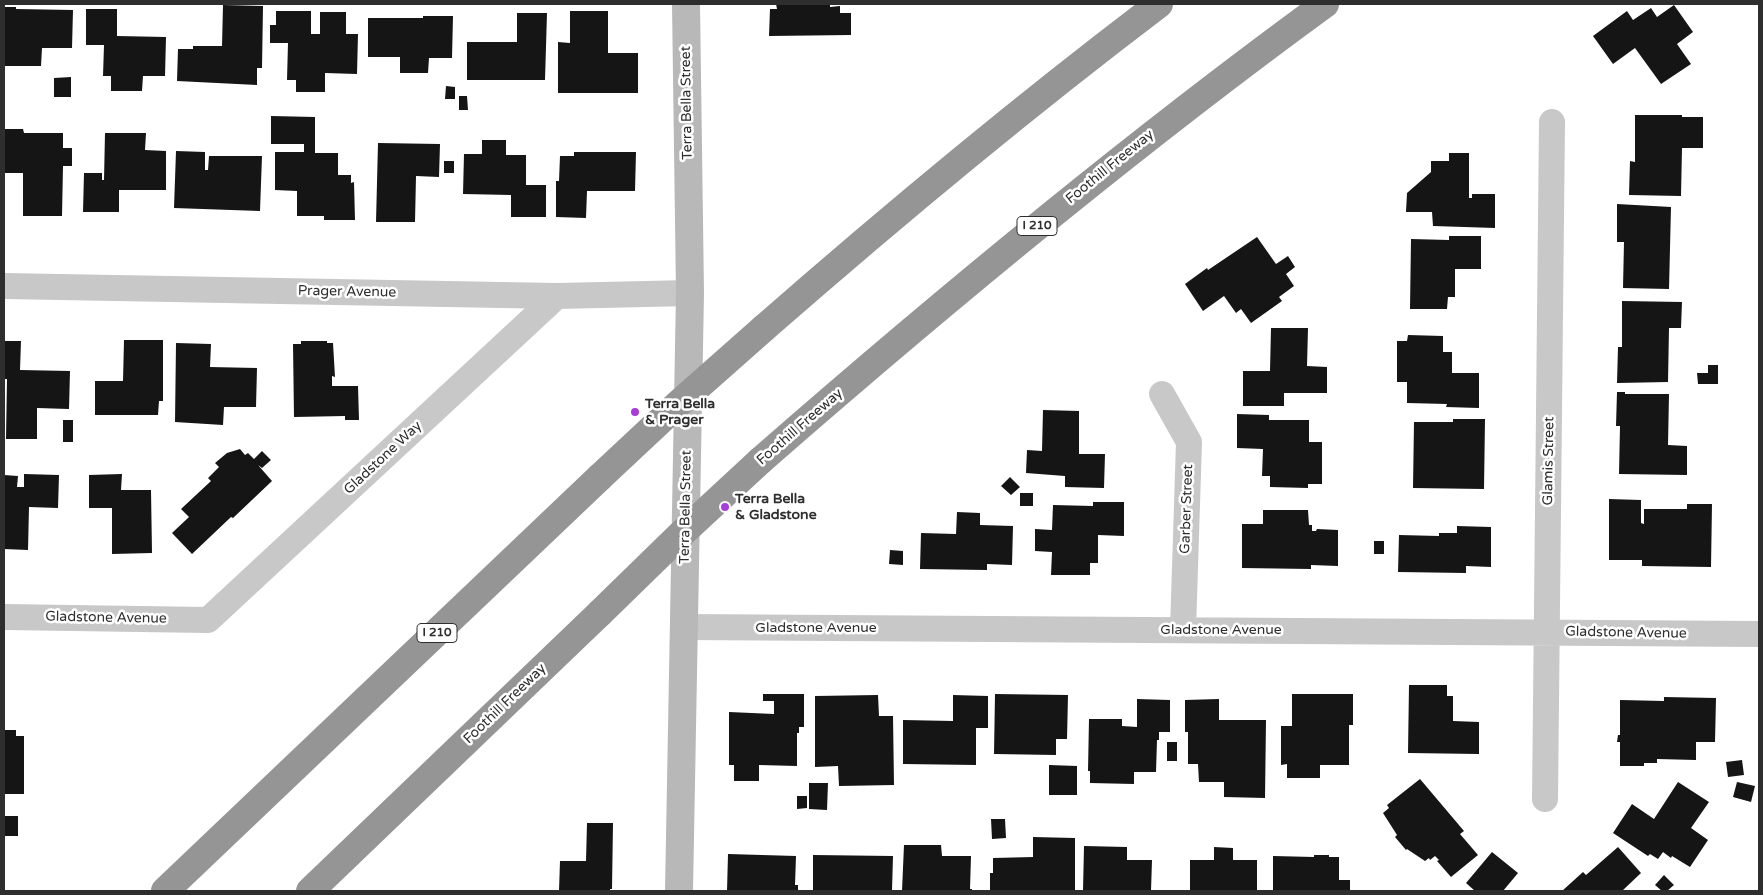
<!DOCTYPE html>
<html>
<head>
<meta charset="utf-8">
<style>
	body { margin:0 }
	#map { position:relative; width:1763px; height:895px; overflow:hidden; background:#fff; font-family:"Varela Round",sans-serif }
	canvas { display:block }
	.frame { position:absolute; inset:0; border:5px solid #2e2e2e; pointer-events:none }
</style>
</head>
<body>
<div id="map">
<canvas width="1763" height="895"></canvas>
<div class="frame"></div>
</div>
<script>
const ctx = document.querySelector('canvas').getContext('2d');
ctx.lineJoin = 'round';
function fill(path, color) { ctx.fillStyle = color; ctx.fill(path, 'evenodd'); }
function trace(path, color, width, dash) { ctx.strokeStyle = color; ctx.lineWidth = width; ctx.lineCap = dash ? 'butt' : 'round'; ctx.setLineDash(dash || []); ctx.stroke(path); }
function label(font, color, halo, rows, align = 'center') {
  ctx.font = font + ' "Varela Round",sans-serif'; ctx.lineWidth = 5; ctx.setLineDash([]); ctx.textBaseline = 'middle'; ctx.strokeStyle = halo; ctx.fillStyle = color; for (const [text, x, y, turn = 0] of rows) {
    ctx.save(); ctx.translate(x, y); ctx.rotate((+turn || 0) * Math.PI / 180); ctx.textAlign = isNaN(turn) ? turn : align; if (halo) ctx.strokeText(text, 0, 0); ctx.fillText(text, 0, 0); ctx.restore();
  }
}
fill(new Path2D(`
	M 776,4 L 830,4 L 830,7 L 840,6 L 840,13 L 851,13 L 851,35 L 769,36 L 770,9 L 777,9 Z
	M 223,5 L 263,6 L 262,68 L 257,68 L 257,85 L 177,81 L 178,49 L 193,49 L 193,46 L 222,46 Z
	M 1674,5 L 1693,32 L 1677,44 L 1691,64 L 1661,84 L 1635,48 L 1613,64 L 1593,36 L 1627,11 L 1633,20 L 1651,8 L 1657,17 Z
	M 4,7 L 16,7 L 16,9 L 73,10 L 72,48 L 42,48 L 41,66 L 4,66 Z
	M 86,9 L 117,9 L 117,36 L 166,37 L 165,76 L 143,76 L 142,91 L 111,91 L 111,76 L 103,76 L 104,45 L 86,45 Z
	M 276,11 L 311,11 L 311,34 L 320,34 L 320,12 L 346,12 L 346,34 L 358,34 L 357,74 L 325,73 L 325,92 L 296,92 L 296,80 L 287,80 L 288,43 L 270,43 L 270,25 L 276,25 Z
	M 570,11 L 608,11 L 608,53 L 638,53 L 638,93 L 558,93 L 558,42 L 570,43 Z
	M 517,13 L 547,13 L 545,80 L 467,80 L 467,42 L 517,42 Z
	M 423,16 L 453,16 L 452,58 L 429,58 L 428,73 L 400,73 L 400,57 L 368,57 L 368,18 L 423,18 Z
	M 71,77 L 71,97 L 54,97 L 54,78 Z
	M 446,86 L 455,87 L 455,99 L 445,99 Z
	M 459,96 L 467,96 L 468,110 L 459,110 Z
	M 1635,115 L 1682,115 L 1682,117 L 1703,117 L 1703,148 L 1682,148 L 1681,196 L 1629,195 L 1630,161 L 1635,162 Z
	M 271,116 L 315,117 L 315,153 L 338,153 L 338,175 L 351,175 L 351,183 L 354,182 L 355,220 L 324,220 L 324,216 L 297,216 L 297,191 L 275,190 L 275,152 L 304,152 L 304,144 L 271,144 Z
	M 4,129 L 23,129 L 24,133 L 63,133 L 63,148 L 72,148 L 72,166 L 63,166 L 62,216 L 23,216 L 23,173 L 4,173 Z
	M 105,133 L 146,133 L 145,150 L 166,151 L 166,190 L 119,190 L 119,212 L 83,212 L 84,173 L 102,173 L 102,180 L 104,180 Z
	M 482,140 L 506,140 L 506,155 L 526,155 L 526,185 L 546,185 L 546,217 L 511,217 L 511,195 L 463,194 L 464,154 L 482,154 Z
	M 378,143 L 440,144 L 439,177 L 416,176 L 415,222 L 376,222 Z
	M 176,151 L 205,152 L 205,170 L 208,170 L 209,156 L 262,156 L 260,211 L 174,208 Z
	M 574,152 L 636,152 L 635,191 L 587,191 L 586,218 L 556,217 L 556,181 L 559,181 L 560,156 L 574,156 Z
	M 1449,153 L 1469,153 L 1469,198 L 1472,198 L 1472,194 L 1495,194 L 1495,228 L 1433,226 L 1432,212 L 1406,212 L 1407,193 L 1431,172 L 1431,161 L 1449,161 Z
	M 444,161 L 454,161 L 454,173 L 444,173 Z
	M 1617,204 L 1671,207 L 1669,289 L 1623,288 L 1624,242 L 1617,242 Z
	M 1449,236 L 1481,236 L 1481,269 L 1455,269 L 1455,297 L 1448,297 L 1447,309 L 1410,309 L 1411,239 L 1449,240 Z
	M 1257,237 L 1276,264 L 1288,256 L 1295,267 L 1286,274 L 1294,286 L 1279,297 L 1282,301 L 1251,323 L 1241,309 L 1236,313 L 1224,296 L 1203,311 L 1185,284 L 1207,268 L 1208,270 Z
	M 1622,301 L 1682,302 L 1681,328 L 1669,328 L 1668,382 L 1617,383 L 1618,347 L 1622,347 Z
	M 1271,328 L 1308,328 L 1307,366 L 1327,367 L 1327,393 L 1284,393 L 1284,406 L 1243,406 L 1243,371 L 1270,371 Z
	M 1408,335 L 1443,336 L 1443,352 L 1452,352 L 1452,373 L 1479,373 L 1479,408 L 1446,407 L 1447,404 L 1407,403 L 1407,382 L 1397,382 L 1397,341 L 1407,341 Z
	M 124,340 L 163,340 L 163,401 L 159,401 L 158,415 L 95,415 L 95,381 L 123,381 Z
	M 4,341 L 21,341 L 20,370 L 70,371 L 69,409 L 37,408 L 37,439 L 6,439 L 7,379 L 4,379 Z
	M 301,341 L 327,341 L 327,343 L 333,343 L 335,377 L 332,376 L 332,386 L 358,386 L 359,420 L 345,420 L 345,416 L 294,417 L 293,344 L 301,344 Z
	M 176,343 L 211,344 L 210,367 L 257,368 L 256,407 L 224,407 L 223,425 L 175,422 Z
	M 1708,365 L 1718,365 L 1718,384 L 1698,384 L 1697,373 L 1708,373 Z
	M 1617,392 L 1625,392 L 1625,394 L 1669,394 L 1668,445 L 1687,446 L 1687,475 L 1619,474 L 1620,426 L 1616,426 Z
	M 1043,410 L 1079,411 L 1079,454 L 1105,454 L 1104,488 L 1065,487 L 1065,476 L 1026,473 L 1027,450 L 1042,451 Z
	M 1237,414 L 1269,415 L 1269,420 L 1309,420 L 1309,442 L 1322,442 L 1322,484 L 1308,484 L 1308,488 L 1270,487 L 1270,476 L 1262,476 L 1263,449 L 1237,448 Z
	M 1453,419 L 1485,419 L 1484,489 L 1413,488 L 1414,422 L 1453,422 Z
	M 63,420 L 73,420 L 73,442 L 63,442 Z
	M 240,449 L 245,455 L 248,453 L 254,459 L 262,451 L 271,460 L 262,468 L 258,465 L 272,481 L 233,518 L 231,517 L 192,554 L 172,533 L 189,517 L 181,509 L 211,481 L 208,478 L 219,467 L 215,463 L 227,453 Z
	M 24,474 L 59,475 L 58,508 L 29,507 L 28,550 L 4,549 L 4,475 L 18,476 L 17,487 L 24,487 Z
	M 122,474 L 121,490 L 151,490 L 152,553 L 112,554 L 112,508 L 89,508 L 89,475 Z
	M 1010,477 L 1020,487 L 1011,495 L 1001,486 Z
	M 1020,493 L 1033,493 L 1033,506 L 1020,506 Z
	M 1609,499 L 1641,500 L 1641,523 L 1644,524 L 1644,509 L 1687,509 L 1687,504 L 1712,504 L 1711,567 L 1642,566 L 1642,560 L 1609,560 Z
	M 1093,502 L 1124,502 L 1124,536 L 1098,535 L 1098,563 L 1090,563 L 1090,575 L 1051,575 L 1052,552 L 1035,551 L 1035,529 L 1052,530 L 1053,505 L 1093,506 Z
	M 1263,510 L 1308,510 L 1309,525 L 1312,525 L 1312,531 L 1316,531 L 1317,529 L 1338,530 L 1338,566 L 1311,565 L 1311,569 L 1242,568 L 1242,524 L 1263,524 Z
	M 957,512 L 980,513 L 980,525 L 1013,526 L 1012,565 L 987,564 L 987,570 L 920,569 L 921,533 L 956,534 Z
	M 1457,526 L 1491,527 L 1491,567 L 1466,566 L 1466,573 L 1398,572 L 1399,535 L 1439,536 L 1439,533 L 1457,533 Z
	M 1374,541 L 1384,541 L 1384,554 L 1374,554 Z
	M 890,550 L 903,551 L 903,565 L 889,564 Z
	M 1409,685 L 1447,685 L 1447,696 L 1453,696 L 1453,721 L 1479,722 L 1479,754 L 1408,753 Z
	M 763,694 L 804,694 L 804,727 L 799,727 L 799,733 L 797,733 L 797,766 L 759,765 L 759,781 L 734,781 L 734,765 L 729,765 L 729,712 L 774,714 L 774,701 L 763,701 Z
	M 995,694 L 1068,695 L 1067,739 L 1056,739 L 1056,755 L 994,754 Z
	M 1292,694 L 1353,694 L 1353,725 L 1349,725 L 1349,765 L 1320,765 L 1320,778 L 1287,778 L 1287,764 L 1281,765 L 1281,726 L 1292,726 Z
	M 878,695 L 879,716 L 893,716 L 894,785 L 839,786 L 838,766 L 815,767 L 815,696 Z
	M 953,695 L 988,696 L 988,728 L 976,728 L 976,765 L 903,764 L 903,720 L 953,721 Z
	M 1664,697 L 1716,698 L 1715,742 L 1696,742 L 1696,760 L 1657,759 L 1657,763 L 1644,763 L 1644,766 L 1620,766 L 1620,742 L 1617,742 L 1618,735 L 1620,735 L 1620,700 L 1664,701 Z
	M 1137,699 L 1170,700 L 1170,732 L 1159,732 L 1159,740 L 1157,740 L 1156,772 L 1134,772 L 1134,784 L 1090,783 L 1090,771 L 1088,771 L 1089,719 L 1122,719 L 1122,726 L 1137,727 Z
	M 1219,699 L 1219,720 L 1266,720 L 1265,798 L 1224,797 L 1224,782 L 1199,782 L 1198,764 L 1188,764 L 1188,732 L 1185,732 L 1185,700 Z
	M 4,730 L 16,730 L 16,736 L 24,736 L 24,794 L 4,794 Z
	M 1167,742 L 1177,742 L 1177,761 L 1167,761 Z
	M 1742,760 L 1744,775 L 1728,777 L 1726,762 Z
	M 1049,765 L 1077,766 L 1077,795 L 1049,795 Z
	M 1420,779 L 1464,831 L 1460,834 L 1478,855 L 1451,877 L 1437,861 L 1439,860 L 1435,856 L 1430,860 L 1429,858 L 1425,861 L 1407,849 L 1406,850 L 1395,837 L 1397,835 L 1383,813 L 1389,808 L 1387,805 Z
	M 1678,782 L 1709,802 L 1691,828 L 1708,840 L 1690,867 L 1672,856 L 1671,858 L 1663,852 L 1658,859 L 1650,854 L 1648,856 L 1613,833 L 1632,804 L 1654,819 Z
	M 1737,782 L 1755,786 L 1751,802 L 1733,797 Z
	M 809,783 L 828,783 L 827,810 L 809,809 Z
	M 797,796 L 807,796 L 807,808 L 797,809 Z
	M 4,816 L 18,816 L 18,836 L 4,836 Z
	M 991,819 L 1005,819 L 1006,838 L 992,839 Z
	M 587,823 L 613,823 L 612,889 L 610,889 L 610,891 L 559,891 L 560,861 L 586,861 Z
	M 1033,837 L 1075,838 L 1075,891 L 990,891 L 990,873 L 993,873 L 993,858 L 1033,857 Z
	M 904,845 L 941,845 L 942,856 L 971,856 L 970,889 L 972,889 L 972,891 L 902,891 Z
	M 1084,846 L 1127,847 L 1127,860 L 1152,860 L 1151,891 L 1083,891 Z
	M 1214,847 L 1233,848 L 1233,860 L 1257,860 L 1257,891 L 1190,891 L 1190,860 L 1214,860 Z
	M 1618,847 L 1641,873 L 1622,891 L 1562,891 L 1583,872 L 1586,875 Z
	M 1492,852 L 1518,873 L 1503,891 L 1475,891 L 1466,883 Z
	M 728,854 L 796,856 L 795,885 L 798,885 L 798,891 L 727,891 Z
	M 813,855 L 893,856 L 892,891 L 813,891 Z
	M 1314,855 L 1329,855 L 1329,857 L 1339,857 L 1339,880 L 1350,880 L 1350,891 L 1273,891 L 1273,856 L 1314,857 Z
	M 1664,875 L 1674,885 L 1667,891 L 1662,891 L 1655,885 Z`), '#151515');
trace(new Path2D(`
	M 4,286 L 557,296 L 690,293
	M 1162,394 L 1189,442 L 1183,630
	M 4,617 L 208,620 L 557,296
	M 683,627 L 1759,634
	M 1545,799 L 1552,122`), '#c8c8c8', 26);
trace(new Path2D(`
	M 679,891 L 690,293 L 686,4`), '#b8b8b8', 28);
trace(new Path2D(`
	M 764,328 C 892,216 1023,107 1159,4
	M 760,461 C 943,301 1129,147 1325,4
	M 165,891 L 600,477
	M 310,891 L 600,613`), '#959595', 28);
trace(new Path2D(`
	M 600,477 L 677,405 L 764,328
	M 600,613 L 679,536 L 760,461`), '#959595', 28);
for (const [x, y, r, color] of [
	[635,412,5,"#a63cda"],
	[725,507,5,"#a63cda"]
]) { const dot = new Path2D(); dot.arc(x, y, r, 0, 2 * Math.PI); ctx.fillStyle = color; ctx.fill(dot); trace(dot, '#fff', 2); }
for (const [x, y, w] of [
	[1037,226,40],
	[437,633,40]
]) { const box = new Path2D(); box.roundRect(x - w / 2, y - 9.5, w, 19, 4); ctx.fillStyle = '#fff'; ctx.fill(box); trace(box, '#2e2e2e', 1); }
label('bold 12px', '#2e2e2e', null, [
	["I 210",1037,226],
	["I 210",437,633]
]);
label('14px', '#2e2e2e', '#fff', [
	["Terra Bella Street",687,103,-91],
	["Foothill Freeway",1110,167,-39],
	["Prager Avenue",347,292,1],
	["Foothill Freeway",800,427,-41],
	["Gladstone Way",383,458,-43],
	["Glamis Street",1549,461,-89],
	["Terra Bella Street",686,507,-89],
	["Garber Street",1187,509,-88],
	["Gladstone Avenue",106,618,1],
	["Gladstone Avenue",816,628],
	["Gladstone Avenue",1221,630],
	["Gladstone Avenue",1626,633,1],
	["Foothill Freeway",505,704,-44]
]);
label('bold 14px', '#2e2e2e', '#fff', [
	["Terra Bella",645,404],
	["& Prager",645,420],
	["Terra Bella",735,499],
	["& Gladstone",735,515]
], 'left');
</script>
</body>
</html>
